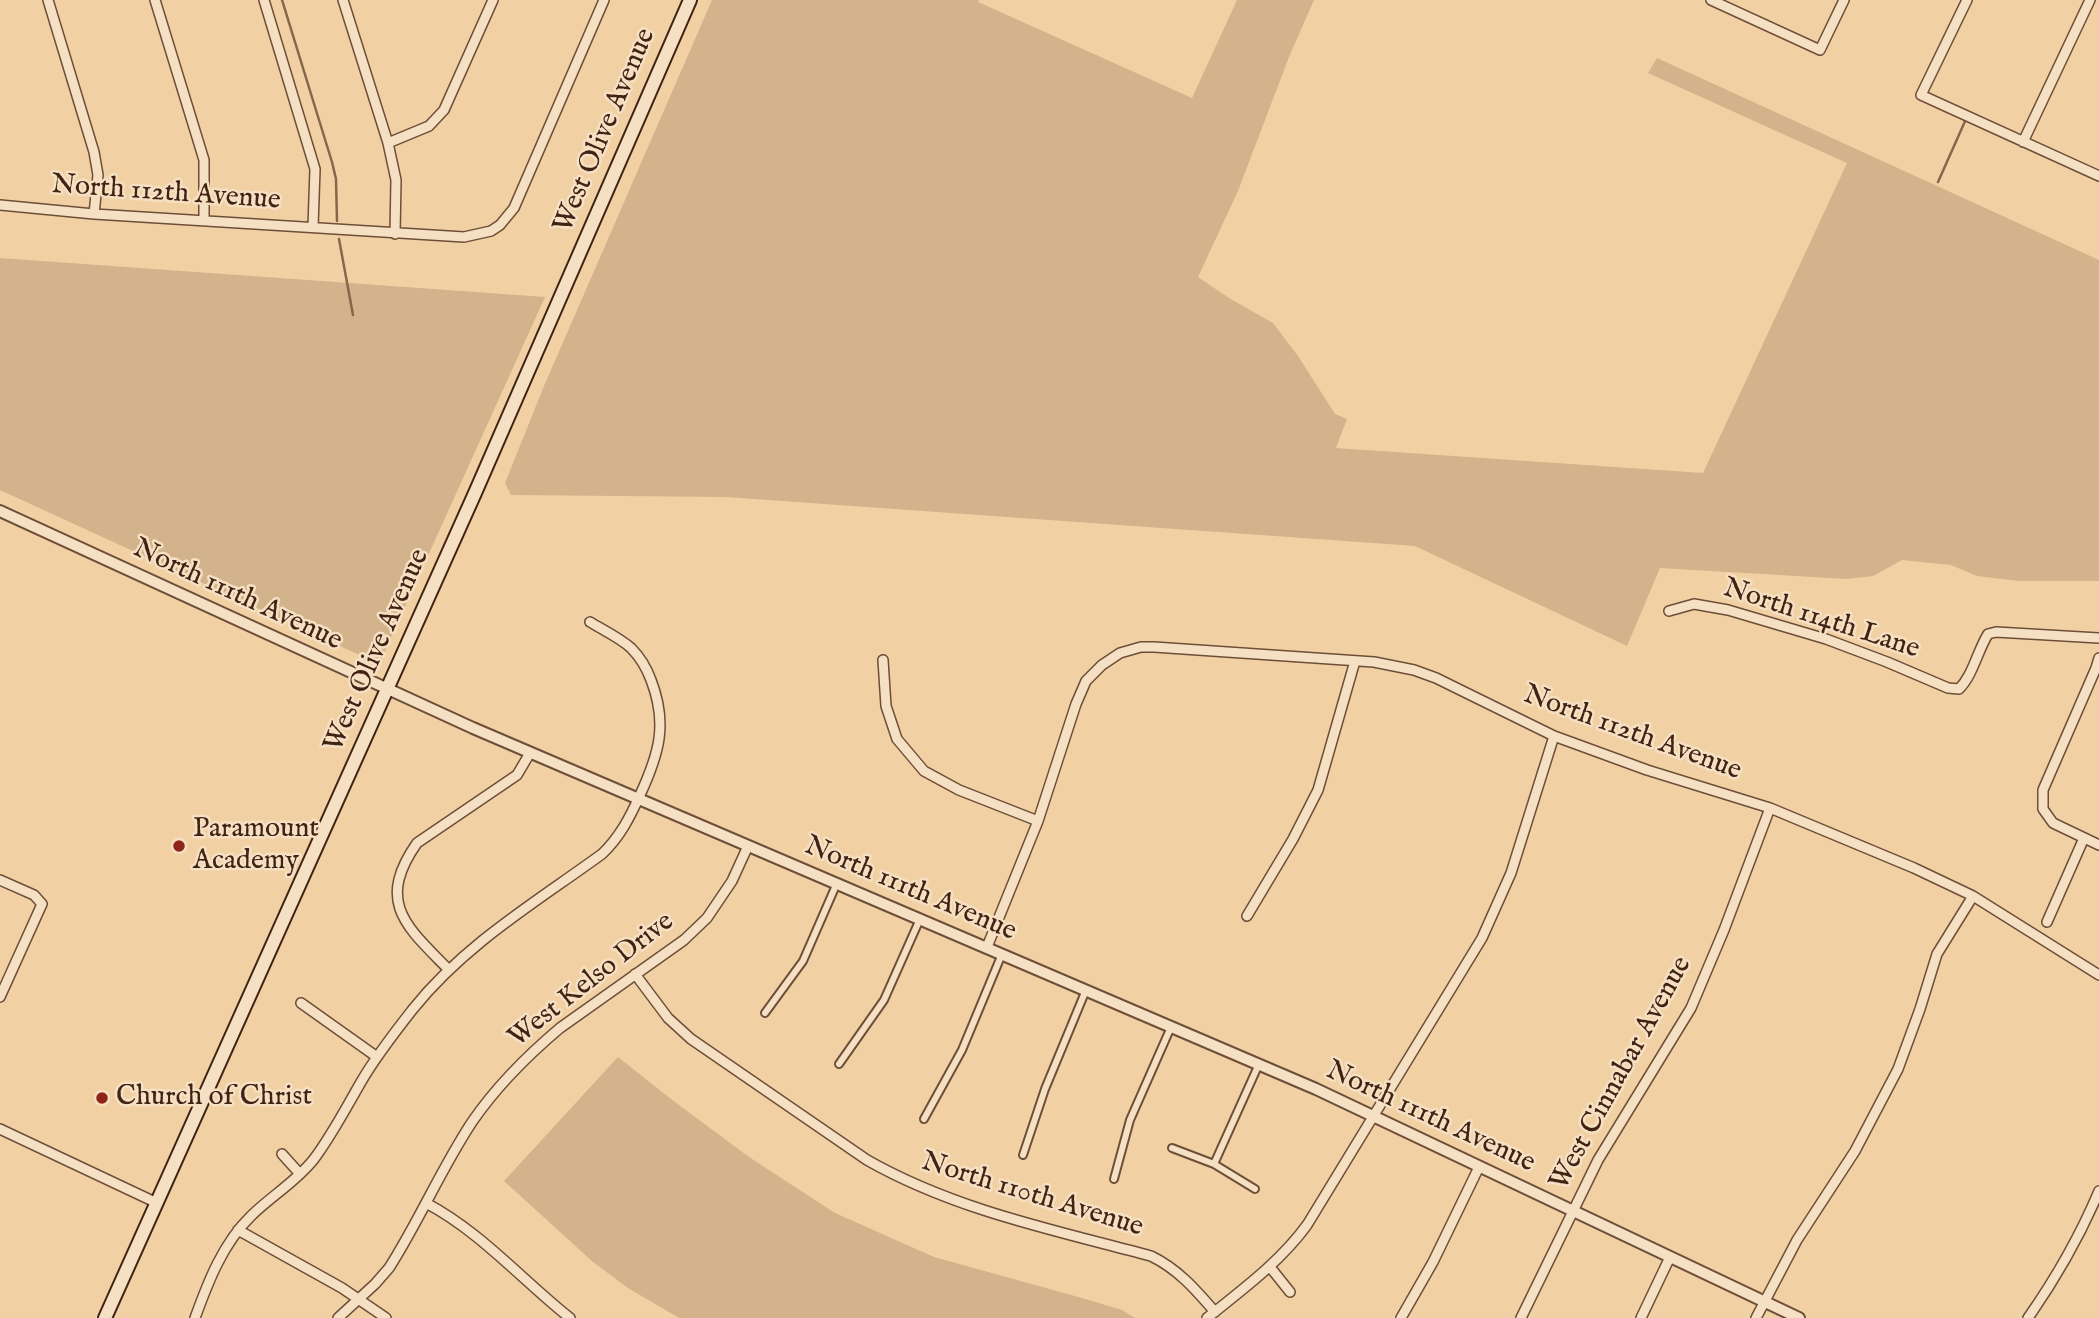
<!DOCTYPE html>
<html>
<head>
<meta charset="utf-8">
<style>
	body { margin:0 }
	canvas { display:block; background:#f1d0a3 }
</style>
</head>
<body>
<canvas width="2099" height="1318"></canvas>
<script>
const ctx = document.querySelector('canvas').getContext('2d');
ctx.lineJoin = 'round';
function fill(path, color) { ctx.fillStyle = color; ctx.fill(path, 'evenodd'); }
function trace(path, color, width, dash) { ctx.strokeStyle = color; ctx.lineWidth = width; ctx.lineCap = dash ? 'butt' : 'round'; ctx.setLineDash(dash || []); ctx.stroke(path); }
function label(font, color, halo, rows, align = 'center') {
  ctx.font = font + ' "IM FELL English",serif'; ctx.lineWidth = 5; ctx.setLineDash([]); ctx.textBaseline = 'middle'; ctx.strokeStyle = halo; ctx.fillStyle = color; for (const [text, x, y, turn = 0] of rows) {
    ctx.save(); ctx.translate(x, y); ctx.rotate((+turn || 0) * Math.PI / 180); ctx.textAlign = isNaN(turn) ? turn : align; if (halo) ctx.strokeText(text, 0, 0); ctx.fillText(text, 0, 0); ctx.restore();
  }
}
fill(new Path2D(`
	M 712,0 L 979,0 L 978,2 L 1192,98 L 1237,0 L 1314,0 L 1289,57 L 1238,191 L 1198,277 L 1229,298 L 1273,323 L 1298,356 L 1335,414 L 1347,419 L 1336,448 L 1703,473 L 1847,163 L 1648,73 L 1657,58 L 2099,260 L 2099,581 L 2019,581 L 1977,576 L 1951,565 L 1902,560 L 1873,576 L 1847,579 L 1660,568 L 1627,646 L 1415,546 L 726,497 L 511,495 L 505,483 L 544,386 Z
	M 0,258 L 545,297 L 379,664 L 0,490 Z
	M 618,1057 L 671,1099 L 749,1157 L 835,1213 L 934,1257 L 1082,1298 L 1122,1310 L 1135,1318 L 679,1318 L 628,1288 L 593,1262 L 504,1181 Z`), '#d3b38b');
trace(new Path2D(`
	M 282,0 L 332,162 L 336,179 L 337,221
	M 1938,182 L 1966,119
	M 339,239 L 353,315`), '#87674c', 2.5);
const pedestrian = new Path2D(`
	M 765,1013 L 803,961 L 837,883
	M 839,1064 L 884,1000 L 920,919
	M 924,1119 L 962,1050 L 1002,954
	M 1172,1148 L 1214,1164 L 1255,1189
	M 1023,1155 L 1045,1089 L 1086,990
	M 1214,1164 L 1259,1064
	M 1114,1179 L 1130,1120 L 1171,1027`);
const minor = new Path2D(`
	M 48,0 L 94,152 L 98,175 L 94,214
	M 155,0 L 204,160 L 204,219
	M 264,0 L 315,169 L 313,227
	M 343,0 L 388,143 L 396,180 L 395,234
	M 1711,0 L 1820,50 L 1844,0
	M 1967,0 L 1921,95 L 2099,176
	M 2023,142 L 2090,0
	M 388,143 L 429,126 L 444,110 L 493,0
	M 0,205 L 94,214 L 464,237 L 491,231 L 500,225 L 514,208 L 604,0
	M 1669,611 L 1694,604 L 1728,610 L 1826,639 L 1887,662 L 1948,688 L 1959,689 C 1973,675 1977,652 1988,634 L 1996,632 L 2099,638
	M 2099,658 L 2096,668 L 2043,790 L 2043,809 L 2053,823 L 2099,845
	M 883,660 L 886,706 L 897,739 L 924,771 L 959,790 L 1038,821
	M 0,880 L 34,895 L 42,904 L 0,997
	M 1247,916 L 1293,839 L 1318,790 L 1355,661
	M 2047,922 L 2084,838
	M 987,947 L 1038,821 L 1076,704 L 1086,681 L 1102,665 L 1120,653 L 1141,647 L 1154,647 L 1374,662 L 1414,670 L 1436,678 L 1554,736 L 1647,770 L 1770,808 L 1914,868 L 1973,896 L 2099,975
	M 449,970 C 407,927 375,903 417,843 L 517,775 L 530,753
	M 635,974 L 668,1018 L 691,1039 L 867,1160 C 955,1210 1054,1230 1151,1256 C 1178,1269 1196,1290 1215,1312
	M 301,1003 L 377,1057
	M 0,1129 L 157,1203
	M 282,1154 L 300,1174
	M 426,1203 C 481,1232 522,1280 570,1318
	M 238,1230 L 342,1288 L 386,1318
	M 1270,1267 L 1290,1292
	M 195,1318 C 208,1282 223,1243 251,1216 C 271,1196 296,1182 314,1159 C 332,1135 346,1108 361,1082 C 376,1056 395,1032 413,1009 C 465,944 536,902 602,854 C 620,837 630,817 640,795 C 659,754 668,724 651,680 C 647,669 640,657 631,648 C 620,638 603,630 590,622
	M 338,1318 L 375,1284 L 389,1268 C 419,1221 441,1169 472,1122 C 496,1087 528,1055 560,1028 L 684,940 L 707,918 L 732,881 L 748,846
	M 1207,1318 C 1243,1289 1280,1262 1307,1225 L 1482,938 L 1511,873 L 1554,736
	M 1401,1318 L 1433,1262 L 1479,1167
	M 1521,1318 L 1598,1160 L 1691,1008 L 1724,930 L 1770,808
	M 1641,1318 L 1670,1257
	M 1756,1318 L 1797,1240 L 1855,1151 L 1898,1069 L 1920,1009 L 1937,954 L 1973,896
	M 2028,1318 C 2056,1278 2080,1236 2099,1191`);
const tertiary = new Path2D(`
	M 0,511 L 473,728 L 1316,1089 L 1799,1318`);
const secondary = new Path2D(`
	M 105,1318 L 475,493 L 690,0`);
trace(pedestrian, '#6d4e38', 10);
trace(minor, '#6d4e38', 12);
trace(tertiary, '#6d4e38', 14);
trace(secondary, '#412314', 16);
trace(pedestrian, '#f6e0c3', 6);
trace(minor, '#f6e0c3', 9);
trace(tertiary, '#f6e0c3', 10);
trace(secondary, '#f6e0c3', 12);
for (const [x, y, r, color] of [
	[179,846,7,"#8f2418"],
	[102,1098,7,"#8f2418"]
]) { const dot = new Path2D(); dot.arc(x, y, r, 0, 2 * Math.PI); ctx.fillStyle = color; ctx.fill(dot); trace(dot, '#f6e0c3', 2.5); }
label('28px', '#412314', '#f6e0c3', [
	["West Olive Avenue",606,131,-67],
	["North 112th Avenue",166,194,4],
	["North 111th Avenue",237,596,25],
	["North 114th Lane",1821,620,18],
	["West Olive Avenue",378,651,-66],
	["North 112th Avenue",1632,734,20],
	["North 111th Avenue",910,890,23],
	["West Kelso Drive",592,981,-38],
	["West Cinnabar Avenue",1622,1074,-61],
	["North 111th Avenue",1430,1118,25],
	["North 110th Avenue",1032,1196,17]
]);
label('28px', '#412314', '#f6e0c3', [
	["Paramount",193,830],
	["Academy",193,862],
	["Church of Christ",116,1098]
], 'left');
</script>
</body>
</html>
